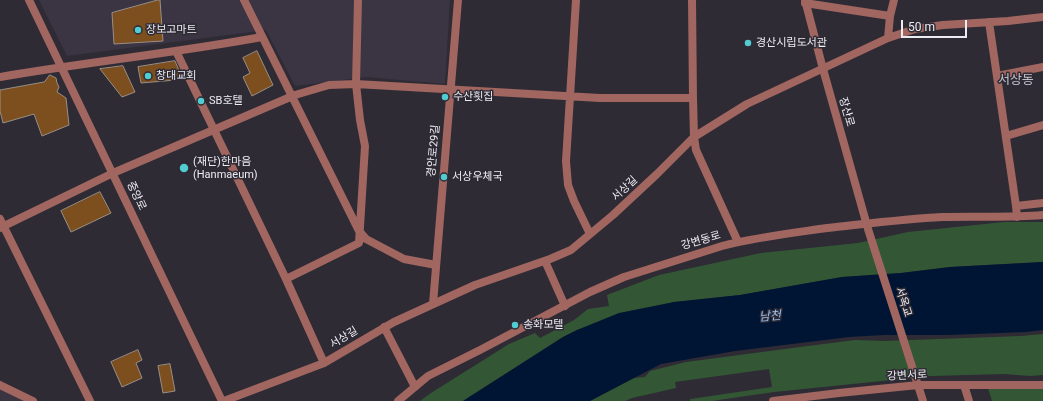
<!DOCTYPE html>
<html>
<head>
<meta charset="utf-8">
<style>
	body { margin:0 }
	#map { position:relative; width:1043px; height:401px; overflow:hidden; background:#2e2b35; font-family:Roboto,sans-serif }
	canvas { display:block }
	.scale { position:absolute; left:901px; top:20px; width:66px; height:18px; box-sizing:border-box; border:2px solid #edebf2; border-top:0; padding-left:5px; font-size:12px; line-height:14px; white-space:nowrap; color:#edebf2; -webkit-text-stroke:3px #2e2b35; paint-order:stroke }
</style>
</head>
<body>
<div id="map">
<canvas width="1043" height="401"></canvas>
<div class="scale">50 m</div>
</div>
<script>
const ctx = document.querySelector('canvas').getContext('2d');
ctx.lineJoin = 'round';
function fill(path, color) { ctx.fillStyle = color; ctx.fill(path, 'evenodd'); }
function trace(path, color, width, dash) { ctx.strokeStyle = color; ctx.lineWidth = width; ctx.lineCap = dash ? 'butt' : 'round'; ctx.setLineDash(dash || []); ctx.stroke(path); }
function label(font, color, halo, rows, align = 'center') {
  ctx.font = font + ' Roboto,"Noto Sans KR",sans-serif'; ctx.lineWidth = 3; ctx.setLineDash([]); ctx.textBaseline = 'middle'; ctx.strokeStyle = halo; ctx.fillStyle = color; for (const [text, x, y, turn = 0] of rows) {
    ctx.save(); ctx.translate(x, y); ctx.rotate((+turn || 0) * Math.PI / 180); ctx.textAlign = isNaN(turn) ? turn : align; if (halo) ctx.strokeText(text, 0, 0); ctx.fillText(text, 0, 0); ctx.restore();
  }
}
fill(new Path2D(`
	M 39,0 L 450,0 L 445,84 L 366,77 L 295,86 L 266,30 L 67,56 Z
	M 0,385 L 33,401 L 0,401 Z`), '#3a3443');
fill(new Path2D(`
	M 1004,222 L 1043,222 L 1043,262 L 950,267 L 901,273 L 842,277 L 740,295 L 674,302 L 577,330 L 563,337 L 463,401 L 420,401 L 431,393 L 509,344 L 535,333 L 540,338 L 574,320 L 588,309 L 609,306 L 607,295 L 659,275 L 761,253 L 858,243 L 908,232 Z
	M 1043,334 L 1043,375 L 1030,376 L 1004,374 L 931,376 L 774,392 L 712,401 L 690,401 L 690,399 L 772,387 L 769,369 L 675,382 L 676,388 L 632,398 L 625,401 L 590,401 L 633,378 L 645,377 L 650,371 L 686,362 L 808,346 L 855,340 L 883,341 L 1021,336 Z
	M 987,385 L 1041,385 L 1043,390 L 1043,401 L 992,401 Z`), '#335735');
fill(new Path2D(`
	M 1043,262 L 1043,330 L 1026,332 L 947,335 L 884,335 L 849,337 L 735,351 L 661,364 L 590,401 L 463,401 L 563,337 L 577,330 L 619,313 L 674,302 L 740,295 L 842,277 L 901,273 L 950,267 Z`), '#001533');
const building = new Path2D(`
	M 158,0 L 160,0 L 163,41 L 114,44 L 112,13 Z
	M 257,51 L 273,85 L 252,96 L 243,77 L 250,73 L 243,58 Z
	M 175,61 L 181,75 L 176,80 L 141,83 L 138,67 Z
	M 123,66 L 135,92 L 122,97 L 100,69 Z
	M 50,75 L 56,78 L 57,83 L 59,87 L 57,92 L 66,98 L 69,125 L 42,136 L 34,114 L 3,123 L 0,111 L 0,90 L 44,82 Z
	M 100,192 L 111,213 L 71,232 L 61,211 Z
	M 138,350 L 142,360 L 136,363 L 142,378 L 122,387 L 111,362 Z
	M 170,364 L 175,391 L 163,393 L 158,366 Z`);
fill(building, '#7d4e1e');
trace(building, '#998f86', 1);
trace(new Path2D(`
	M 244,0 L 359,231 L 366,239 L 404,259 L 436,265
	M 576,0 L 566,161 L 568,185 L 574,201 L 590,234
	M 692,0 L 693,98 L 694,137 L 696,150 L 738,242
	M 805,3 L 890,16
	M 989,22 L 1016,206 L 1017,217
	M 888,38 L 890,16 L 894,0
	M 176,51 L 286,279 L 324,363
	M 997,76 L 1043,67
	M 0,77 C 87,62 175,53 262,37
	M 1006,136 L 1043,125
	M 1016,206 L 1043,203
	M 0,219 L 90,401
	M 0,228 L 113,173 L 295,95 L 329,85 L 356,84 L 600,98 L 693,98
	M 545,261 L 565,306
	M 286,279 L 359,243 L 365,146 L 360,120 L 356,84 L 358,0
	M 433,304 L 458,0
	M 384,327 L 415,387
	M 0,385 L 33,401
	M 964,385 L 969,401
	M 224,401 L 324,363 L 394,322 L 475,285 L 550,259 L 571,250 L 613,215 L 657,174 L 694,137 L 747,104 L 888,38 L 915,29 L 943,25 L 1008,21 L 1043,17
	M 398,401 L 428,376 L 480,350 L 590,292 L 624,277 L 722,246 C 756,237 792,233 827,228 C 865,224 904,219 942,217 C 976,216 1009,218 1043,215`), '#a0665f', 8);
trace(new Path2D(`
	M 29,0 L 222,401
	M 805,0 L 823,69 L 868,229 L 923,401
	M 773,401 L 839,393 L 918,385 L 1043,385`), '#a0665f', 8);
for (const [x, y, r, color] of [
	[138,30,4,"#51ccd1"],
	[748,43,4,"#51ccd1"],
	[148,76,4,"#51ccd1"],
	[445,97,4,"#51ccd1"],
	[201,101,4,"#51ccd1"],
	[184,168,5,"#51ccd1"],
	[444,177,4,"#51ccd1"],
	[515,325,4,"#51ccd1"]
]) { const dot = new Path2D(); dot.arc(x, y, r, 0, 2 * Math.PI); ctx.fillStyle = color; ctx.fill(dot); trace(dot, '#2e2b35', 1.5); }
label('11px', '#edebf2', '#2e2b35', [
	["장보고마트",146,30],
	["경산시립도서관",756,43],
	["창대교회",156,76],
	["수산횟집",453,97],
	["SB호텔",209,101],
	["(재단)한마음",193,162],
	["(Hanmaeum)",193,175],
	["서상우체국",452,177],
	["송화모텔",523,325]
], 'left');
label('11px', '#edebf2', '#2e2b35', [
	["장산로",846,112,74],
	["경안로29길",434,151,-85],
	["서상길",625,189,-43],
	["중앙로",136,196,65],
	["강변동로",701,241,-16],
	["서옥교",903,302,72],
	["서상길",344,338,-31],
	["강변서로",907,376,-3]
]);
label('italic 12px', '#99c1f4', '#2e2b35', [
	["남천",770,317,-5]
]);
label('13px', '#c1bdc9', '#2e2b35', [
	["서상동",1016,81]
]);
</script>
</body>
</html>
